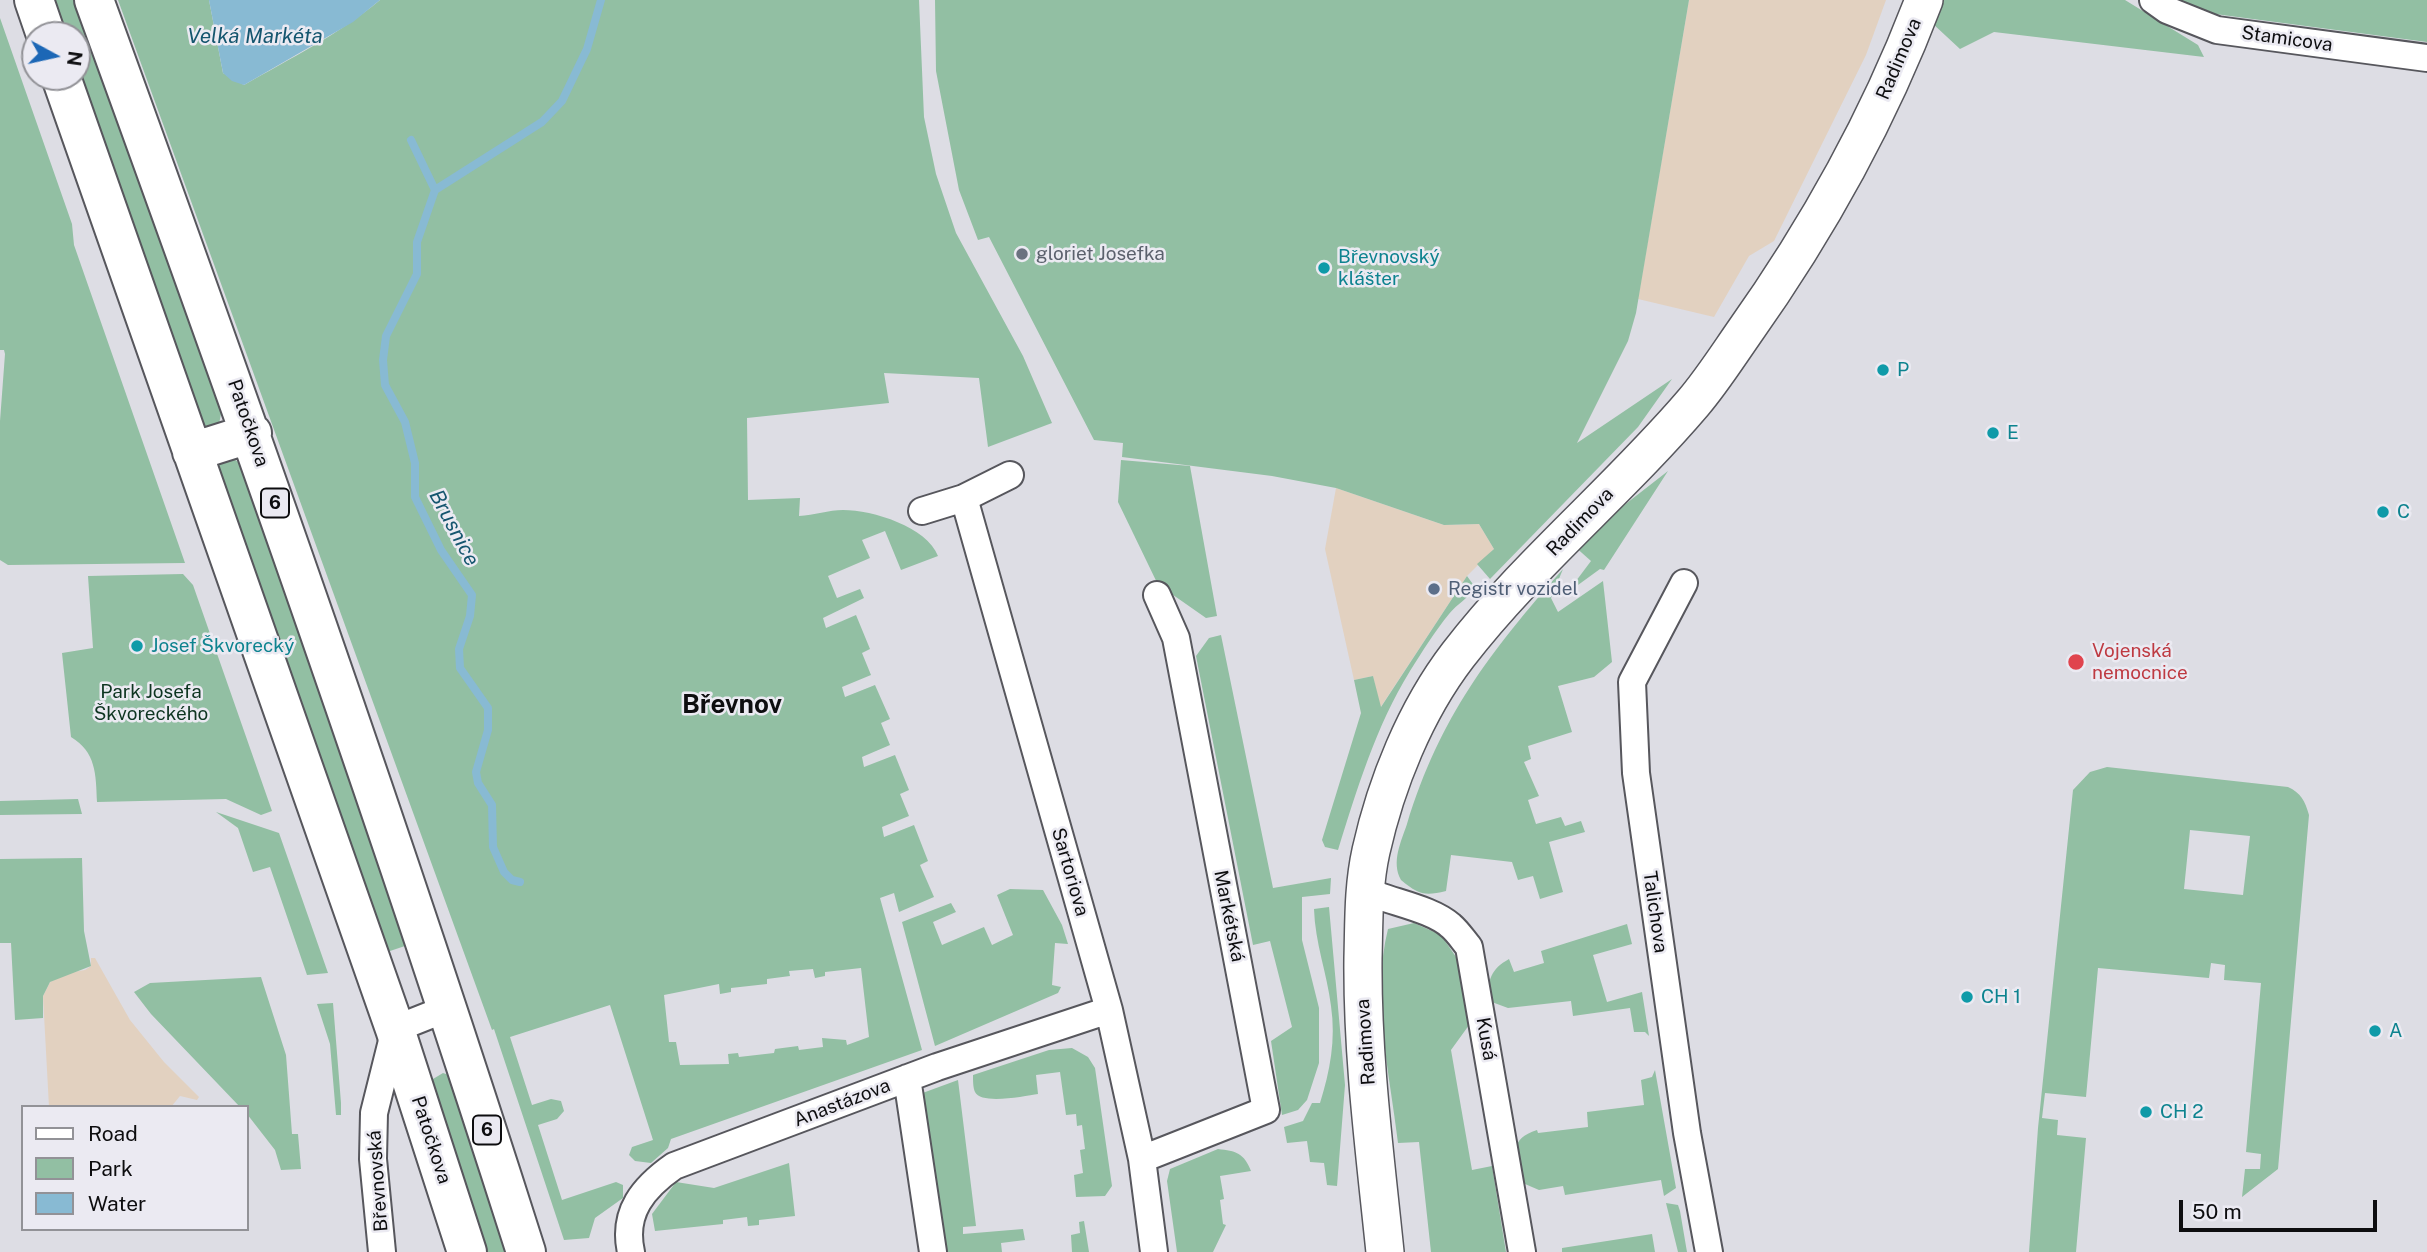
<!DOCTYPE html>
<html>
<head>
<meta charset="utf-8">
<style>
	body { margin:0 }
	#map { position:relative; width:2427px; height:1252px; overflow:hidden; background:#dddde4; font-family:"Public Sans",sans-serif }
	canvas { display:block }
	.legend { position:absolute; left:21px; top:1105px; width:228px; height:126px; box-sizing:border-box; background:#ebeaf2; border:2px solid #929297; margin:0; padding:9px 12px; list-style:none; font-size:21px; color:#0d0d0f }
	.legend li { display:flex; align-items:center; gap:14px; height:35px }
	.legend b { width:35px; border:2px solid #929297 }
	.north { position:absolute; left:21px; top:21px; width:70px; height:70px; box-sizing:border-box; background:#ebeaf2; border:2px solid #929297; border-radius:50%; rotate:98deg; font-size:19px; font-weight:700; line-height:28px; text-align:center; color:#0d0d0f }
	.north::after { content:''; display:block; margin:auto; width:24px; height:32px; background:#1c67b6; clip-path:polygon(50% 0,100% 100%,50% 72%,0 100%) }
	.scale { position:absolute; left:2179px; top:1200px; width:198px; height:32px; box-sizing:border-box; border:4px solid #0d0d0f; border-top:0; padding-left:9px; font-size:21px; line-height:24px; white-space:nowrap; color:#0d0d0f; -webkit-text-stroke:5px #ebeaf2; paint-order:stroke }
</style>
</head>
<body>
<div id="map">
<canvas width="2427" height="1252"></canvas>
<ul class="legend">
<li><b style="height:9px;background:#fff"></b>Road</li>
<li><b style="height:19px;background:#92bfa3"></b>Park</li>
<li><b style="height:19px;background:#88bad3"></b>Water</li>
</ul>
<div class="north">N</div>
<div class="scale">50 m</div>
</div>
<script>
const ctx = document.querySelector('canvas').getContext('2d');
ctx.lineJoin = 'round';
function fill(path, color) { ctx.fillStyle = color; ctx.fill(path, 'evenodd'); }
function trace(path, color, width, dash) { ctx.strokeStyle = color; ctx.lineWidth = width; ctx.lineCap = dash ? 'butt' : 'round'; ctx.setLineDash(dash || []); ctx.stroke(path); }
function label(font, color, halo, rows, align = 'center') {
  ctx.font = font + ' "Public Sans",sans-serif'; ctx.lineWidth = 5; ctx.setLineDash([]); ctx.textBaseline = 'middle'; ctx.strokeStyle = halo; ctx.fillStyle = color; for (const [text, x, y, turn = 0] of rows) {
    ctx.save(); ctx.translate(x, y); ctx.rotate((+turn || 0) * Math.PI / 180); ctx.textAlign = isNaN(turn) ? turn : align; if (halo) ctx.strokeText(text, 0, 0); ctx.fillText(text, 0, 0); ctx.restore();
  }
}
fill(new Path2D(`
	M 1689,0 L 1886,0 L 1866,55 L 1774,241 L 1749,256 L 1714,317 L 1638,299 Z
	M 1336,488 L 1444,525 L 1479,524 L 1494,549 L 1467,576 L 1380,708 L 1373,676 L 1354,680 L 1325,549 Z
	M 91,958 L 95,958 L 130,1020 L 164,1062 L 199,1097 L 197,1100 L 180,1096 L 171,1107 L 49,1107 L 43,996 L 50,982 L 67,973 L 85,970 L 91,966 Z`), '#e2d1c0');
fill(new Path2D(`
	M 50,0 L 78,0 L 222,409 L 218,429 L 207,432 L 197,424 L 77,75 L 77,35 L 63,35 Z
	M 118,0 L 209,0 L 223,73 L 244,85 C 291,58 338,35 380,0 L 919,0 L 924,117 L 936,174 L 956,233 L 1023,356 L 1052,423 L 988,447 L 979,378 L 884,373 L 889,403 L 747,418 L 748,500 L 800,498 L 799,516 C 814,515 829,510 843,510 C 873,510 927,527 938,556 L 901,570 L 885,531 L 862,540 L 870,558 L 828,576 L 837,598 L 860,589 L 864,598 L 823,618 L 826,628 L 856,615 L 870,649 L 862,653 L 871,675 L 842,687 L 845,697 L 875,685 L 890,719 L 881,723 L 890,745 L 862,757 L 864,767 L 895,755 L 909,790 L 900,794 L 909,816 L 882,827 L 884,837 L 914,825 L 928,861 L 920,865 L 934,897 L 899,912 L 894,893 L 880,898 L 922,1050 L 671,1139 L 668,1148 L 651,1163 L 635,1161 L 629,1155 L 632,1147 L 653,1140 L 610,1005 L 510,1037 L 532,1105 L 551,1099 L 561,1101 L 564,1111 L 557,1119 L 538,1125 L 562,1200 L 616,1182 L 623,1185 L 623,1198 L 595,1218 L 589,1238 L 564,1240 L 494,1029 L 492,1030 ZM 861,968 L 869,1037 L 847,1045 L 846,1040 L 822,1038 L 823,1047 L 799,1050 L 798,1046 L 775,1049 L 774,1053 L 739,1057 L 738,1053 L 728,1054 L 729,1064 L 680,1065 L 676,1042 L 669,1042 L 664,995 L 719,984 L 720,994 L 731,992 L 731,988 L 767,984 L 767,979 L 790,976 L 789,971 L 813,969 L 815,978 L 825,976 L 825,972 Z
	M 935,0 L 1689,0 L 1636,313 L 1628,341 L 1577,443 L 1672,379 L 1638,427 L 1490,579 L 1477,564 L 1494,549 L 1479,524 L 1444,525 L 1336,488 L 1272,476 L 1122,457 L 1123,443 L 1094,440 L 989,237 L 978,240 L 959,190 L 936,71 Z
	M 1941,0 L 2125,0 L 2198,45 L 2204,57 L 1994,32 L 1960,49 L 1932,23 Z
	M 2177,0 L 2427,0 L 2427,42 L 2215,14 L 2194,10 Z
	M 0,18 L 72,224 L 74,245 L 185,563 L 8,565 L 0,560 L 0,421 L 5,354 L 4,350 L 0,350 Z
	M 227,455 L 240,463 L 411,944 L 384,953 L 214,473 L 218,460 Z
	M 1121,460 L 1190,466 L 1217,616 L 1206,618 L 1166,590 L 1162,593 L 1118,502 Z
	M 1668,471 L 1604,570 L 1600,569 L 1567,593 L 1591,561 L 1573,545 Z
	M 1563,569 L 1551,598 L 1558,612 L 1603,581 L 1612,662 L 1594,677 L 1558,686 L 1572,732 L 1528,746 L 1531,759 L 1524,762 L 1539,796 L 1528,800 L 1536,824 L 1561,817 L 1565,826 L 1581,821 L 1585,832 L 1549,842 L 1563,892 L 1540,899 L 1533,876 L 1518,880 L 1512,862 L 1451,855 L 1446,891 C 1425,896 1419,895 1401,880 C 1391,862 1401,842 1407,824 C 1440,716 1490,652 1563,569 Z
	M 183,574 L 193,585 L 272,811 L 261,815 L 226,799 L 97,802 C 96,774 96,752 71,737 L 62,653 L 93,648 L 88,576 Z
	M 1467,576 L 1475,587 C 1469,598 1457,604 1449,614 C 1435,631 1422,652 1410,671 C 1376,726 1357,789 1338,850 L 1325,847 L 1322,840 L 1361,713 L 1354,680 L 1373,676 L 1381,707 Z
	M 1221,635 L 1273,888 L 1331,878 L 1330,894 L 1302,897 L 1302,940 L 1319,1008 L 1319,1063 L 1307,1100 L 1298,1110 L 1282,1115 L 1271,1041 L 1292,1027 L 1270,941 L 1253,945 L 1196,656 L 1209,638 Z
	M 2107,767 L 2288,787 C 2301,793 2305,801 2309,815 L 2278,1169 L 2242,1197 L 2245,1169 L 2260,1169 L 2261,1154 L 2246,1152 L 2261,983 L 2224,980 L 2225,965 L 2211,963 L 2209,978 L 2098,968 L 2086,1097 L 2045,1093 L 2042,1118 L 2058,1120 L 2057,1135 L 2086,1138 L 2076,1252 L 2029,1252 L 2038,1128 L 2073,790 L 2090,772 ZM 2190,830 L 2250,836 L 2243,895 L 2184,889 Z
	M 78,799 L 82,814 L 0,815 L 0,801 Z
	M 216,812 L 279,833 L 328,973 L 307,975 L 270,867 L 253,872 L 238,828 Z
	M 82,858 L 84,931 L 91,966 L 50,982 L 43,996 L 43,1018 L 15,1020 L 11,943 L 0,943 L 0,859 Z
	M 1010,889 L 1043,890 L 1062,925 L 1068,944 L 1055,943 L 1052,985 L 1061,987 L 1058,993 L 935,1046 L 902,922 L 951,903 L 956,912 L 933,922 L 942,945 L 984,927 L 992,945 L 1013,935 L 997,895 Z
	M 1329,907 L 1345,1085 L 1337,1186 L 1327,1185 L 1324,1163 L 1310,1162 L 1307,1141 L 1287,1143 L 1284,1127 L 1303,1121 L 1312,1103 L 1320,1103 C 1330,1071 1336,1040 1331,1006 C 1327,973 1315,943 1314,909 Z
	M 1414,923 L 1441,935 L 1465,970 L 1472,1021 L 1451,1050 L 1472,1170 L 1492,1166 L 1506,1252 L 1431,1252 L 1419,1142 L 1398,1143 C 1390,1074 1371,997 1388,929 Z
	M 1627,924 L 1632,944 L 1593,955 L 1607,1002 L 1642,992 L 1649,1036 L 1645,1032 L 1634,1032 L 1630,1008 L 1573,1016 L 1571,1001 L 1508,1008 L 1489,1001 C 1487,980 1491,969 1509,959 L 1514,972 L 1544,963 L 1541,951 Z
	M 261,977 L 286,1055 L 292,1134 L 298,1134 L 301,1169 L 281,1170 L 275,1150 L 247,1114 L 247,1107 L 240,1107 L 151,1014 L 134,992 L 150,983 Z
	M 333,1003 L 341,1103 L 341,1115 L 336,1115 L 330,1044 L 317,1004 Z
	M 1072,1048 L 1088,1057 L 1095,1068 L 1112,1186 L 1105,1196 L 1076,1197 L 1074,1175 L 1083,1173 L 1080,1150 L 1085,1149 L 1082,1125 L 1077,1126 L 1076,1114 L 1066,1115 L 1060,1072 L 1036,1075 L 1038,1094 C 1025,1096 981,1105 975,1092 C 973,1088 973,1080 973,1075 L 1049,1050 Z
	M 1655,1070 L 1676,1188 L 1664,1196 L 1661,1180 L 1565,1195 L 1563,1186 L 1539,1190 L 1518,1181 C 1514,1155 1509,1139 1537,1130 L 1538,1133 L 1588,1127 L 1587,1112 L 1644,1105 L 1641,1080 L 1652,1077 Z
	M 443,1073 L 455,1077 L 513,1252 L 483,1252 L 432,1092 L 433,1079 Z
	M 958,1080 L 976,1226 L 963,1227 L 963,1234 L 1023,1229 L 1025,1240 L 1001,1243 L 1002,1252 L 926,1252 L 909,1098 Z
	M 1218,1149 C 1236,1151 1244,1153 1251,1171 L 1220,1176 L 1224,1199 L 1220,1200 L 1223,1224 L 1226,1225 L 1213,1252 L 1177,1252 L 1167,1181 L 1170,1169 Z
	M 789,1163 L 795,1216 L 759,1220 L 759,1225 L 748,1226 L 747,1217 L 723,1220 L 723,1224 L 655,1231 L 652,1214 L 676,1182 L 714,1188 Z
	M 1666,1203 L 1678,1205 L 1680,1211 L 1687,1252 L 1678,1252 Z
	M 1084,1221 L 1089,1252 L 1072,1252 L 1071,1235 L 1080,1233 L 1079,1222 Z
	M 1652,1234 L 1655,1252 L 1562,1252 L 1562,1248 Z`), '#92bfa3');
fill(new Path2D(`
	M 209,0 L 380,0 L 353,22 L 244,85 L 232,81 L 223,73 Z`), '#88bad3');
trace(new Path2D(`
	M 411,140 L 435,190 L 417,242 L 417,274 L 386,336 L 383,360 L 385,385 L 405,422 L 415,463 L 415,497 L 441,550 L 472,595 L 470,616 L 459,649 L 460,668 L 488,708 L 488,730 L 476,772 L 478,783 L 492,805 L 493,847 L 504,872 L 512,880 L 520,882
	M 435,190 L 542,122 L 562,101 L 587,49 L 601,0`), '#88bad3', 8);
const street = new Path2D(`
	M 2153,0 L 2167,10 L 2217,30 L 2427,58
	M 964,498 L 1109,1010 L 1142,1159 L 1154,1252
	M 922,511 L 964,498 L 1010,475
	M 1684,583 L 1632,682 L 1636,773 L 1687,1133 L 1709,1252
	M 1364,890 C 1389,902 1431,908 1451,926 C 1458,932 1463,940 1469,947 L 1522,1252
	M 907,1078 L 933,1252
	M 1142,1159 L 1266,1110 L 1176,638 L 1157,595
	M 382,1252 L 373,1159 L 374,1113 L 395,1029 L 448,1008
	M 631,1252 C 622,1212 644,1187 674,1166 L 937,1067 L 1109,1010`);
const secondary = new Path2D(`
	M 1385,1252 C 1375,1154 1362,1057 1363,958 C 1364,922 1363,887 1371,851 C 1386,784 1415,711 1458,655 C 1528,564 1618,491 1693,403 C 1711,382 1727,357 1743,334 C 1817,230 1879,119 1924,0`);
const primary = new Path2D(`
	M 34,0 L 46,35
	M 94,0 C 245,415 392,831 526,1252
	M 61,77 L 395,1029 L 467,1252
	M 192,452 L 252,433`);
trace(street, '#57575d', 30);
trace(secondary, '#57575d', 40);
trace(primary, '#57575d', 42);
trace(street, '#fff', 26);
trace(secondary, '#fff', 37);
trace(primary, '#fff', 38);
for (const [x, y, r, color] of [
	[1022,254,7,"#6b7280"],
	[1324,268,7,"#0f9aa8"],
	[1883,370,7,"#0f9aa8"],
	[1993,433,7,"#0f9aa8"],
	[2383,512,7,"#0f9aa8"],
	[1434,589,7,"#5c6f8a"],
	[137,646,7,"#0f9aa8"],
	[2076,662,9,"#e0444e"],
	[1967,997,7,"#0f9aa8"],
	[2375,1031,7,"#0f9aa8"],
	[2146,1112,7,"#0f9aa8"]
]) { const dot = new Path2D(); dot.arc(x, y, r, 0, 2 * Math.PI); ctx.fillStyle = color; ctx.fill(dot); trace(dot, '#ebeaf2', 2.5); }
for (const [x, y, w] of [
	[275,503,28],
	[487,1130,28]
]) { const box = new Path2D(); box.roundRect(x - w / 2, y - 14.5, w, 29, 5); ctx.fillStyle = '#ebeaf2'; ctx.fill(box); trace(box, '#0d0d0f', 2); }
label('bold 18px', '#0d0d0f', null, [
	["6",275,503],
	["6",487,1130]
]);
label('19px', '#0d0d0f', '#ebeaf2', [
	["Stamicova",2287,39,8],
	["Radimova",1899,59,-67],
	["Patočkova",248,423,71],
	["Radimova",1580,522,-46],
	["Sartoriova",1070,872,74],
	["Talichova",1655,912,82],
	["Markétská",1229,916,79],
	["Kusá",1486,1039,80],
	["Radimova",1366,1042,-94],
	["Anastázova",842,1103,-21],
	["Patočkova",431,1140,72],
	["Břevnovská",378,1181,-94]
]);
label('19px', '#5b616d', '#ebeaf2', [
	["gloriet Josefka",1036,254]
], 'left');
label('19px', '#0d838f', '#ebeaf2', [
	["Břevnovský",1338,257],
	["klášter",1338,279],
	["P",1897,370],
	["E",2007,433],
	["C",2397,512],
	["Josef Škvorecký",151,646],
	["CH 1",1981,997],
	["A",2389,1031],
	["CH 2",2160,1112]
], 'left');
label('19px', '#4e5e75', '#ebeaf2', [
	["Registr vozidel",1448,589]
], 'left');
label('19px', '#be3a42', '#ebeaf2', [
	["Vojenská",2092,651],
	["nemocnice",2092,673]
], 'left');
label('19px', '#0e3521', '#ebeaf2', [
	["Park Josefa",151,692],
	["Škvoreckého",151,714]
]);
label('italic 21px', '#15566f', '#ebeaf2', [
	["Velká Markéta",255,37],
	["Brusnice",454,528,62]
]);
label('bold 26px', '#0d0d0f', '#ebeaf2', [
	["Břevnov",732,705]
]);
</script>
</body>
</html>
